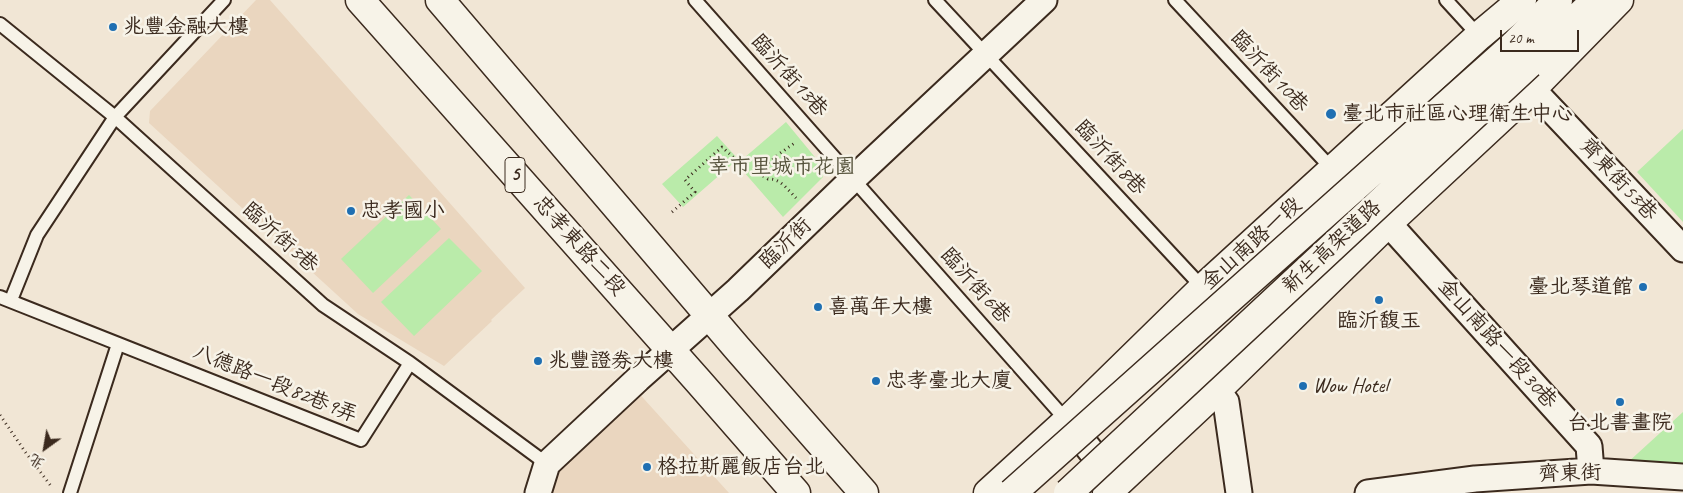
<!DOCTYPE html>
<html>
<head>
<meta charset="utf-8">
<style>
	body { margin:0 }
	#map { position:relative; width:1683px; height:493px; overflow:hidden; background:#f1e6d5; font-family:Caveat,"LXGW WenKai TC",sans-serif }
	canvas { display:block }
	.north { position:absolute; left:20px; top:423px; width:50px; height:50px; -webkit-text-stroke:4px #f7f3e8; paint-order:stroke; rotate:212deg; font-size:14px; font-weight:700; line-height:20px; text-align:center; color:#3b2a1e }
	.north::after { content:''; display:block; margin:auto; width:18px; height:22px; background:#3b2a1e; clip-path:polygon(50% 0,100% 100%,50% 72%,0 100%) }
	.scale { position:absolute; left:1500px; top:30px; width:79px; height:22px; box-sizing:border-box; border:2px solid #3b2a1e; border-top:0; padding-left:6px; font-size:15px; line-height:18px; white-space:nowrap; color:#3b2a1e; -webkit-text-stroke:4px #f7f3e8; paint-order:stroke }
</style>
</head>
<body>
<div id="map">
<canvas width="1683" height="493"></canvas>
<div class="north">北</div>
<div class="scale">20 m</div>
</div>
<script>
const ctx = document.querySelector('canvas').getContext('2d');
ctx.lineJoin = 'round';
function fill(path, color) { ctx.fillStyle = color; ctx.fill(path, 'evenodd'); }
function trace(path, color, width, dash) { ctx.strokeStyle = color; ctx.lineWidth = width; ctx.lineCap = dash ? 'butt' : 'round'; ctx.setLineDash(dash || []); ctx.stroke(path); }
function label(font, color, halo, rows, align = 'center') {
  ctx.font = font + ' Caveat,"LXGW WenKai TC",sans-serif'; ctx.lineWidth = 5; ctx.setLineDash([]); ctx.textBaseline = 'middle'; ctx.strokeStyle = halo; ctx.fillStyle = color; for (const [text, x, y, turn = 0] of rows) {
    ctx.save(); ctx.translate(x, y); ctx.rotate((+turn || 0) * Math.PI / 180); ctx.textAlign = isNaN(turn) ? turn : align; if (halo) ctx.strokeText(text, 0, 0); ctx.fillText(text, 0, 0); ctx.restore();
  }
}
fill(new Path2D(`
	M 256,0 L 270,0 L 525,288 L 491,320 L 492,321 L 444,366 L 358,314 L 149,123 L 150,111 Z
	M 635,389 L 729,493 L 551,493 L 553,463 Z`), '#ead6bf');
fill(new Path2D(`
	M 786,122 L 823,167 L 823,177 L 783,217 L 737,164 Z
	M 1683,129 L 1683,222 L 1637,172 Z
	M 717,136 L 738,159 L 683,207 L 662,184 Z
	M 409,195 L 441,229 L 373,293 L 341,259 Z
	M 449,238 L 482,271 L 414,336 L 381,302 Z
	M 1683,412 L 1683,467 L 1626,464 Z`), '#baebaa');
const service = new Path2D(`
	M 695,0 L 1067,421
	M 935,0 L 1203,288
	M 1175,0 L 1333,170
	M 1446,0 L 1479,36
	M 0,24 L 115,117 L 323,305 L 410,363 L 547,464
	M 0,297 L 361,440 L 410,363
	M 11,300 L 37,235 L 115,117 L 224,0
	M 70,493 L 118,344`);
const minor = new Path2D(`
	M 1532,89 L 1683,249
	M 1388,223 L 1589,446 L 1591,471
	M 1216,391 L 1226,402 L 1239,493
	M 1067,421 L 1113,479
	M 538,493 L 547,464 L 638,379 L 738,290 L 853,179 L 1044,0
	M 1368,493 L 1475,479 L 1591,471 L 1683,477`);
const tertiary = new Path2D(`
	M 988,493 L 1067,421 L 1203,288 L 1479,36 L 1522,0
	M 1107,493 L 1216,391 L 1388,223 L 1532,89 L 1619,0`);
const primary = new Path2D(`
	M 360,0 L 699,382 L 796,493
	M 440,0 L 737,348 L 864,493`);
const trunk = new Path2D(`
	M 1513,46 L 1558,0
	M 1529,64 L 1596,0`);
trace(service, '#3b2a1e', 16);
trace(minor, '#3b2a1e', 29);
trace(tertiary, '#3b2a1e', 31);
trace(primary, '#3b2a1e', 31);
trace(trunk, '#3b2a1e', 31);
trace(new Path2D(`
	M 765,166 L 779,154 L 796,142
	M 763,176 L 768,179 C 780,178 788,190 796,198
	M 672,212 L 695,192 L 685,180 L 722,147 L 746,169
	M 0,415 L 26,453 L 51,486`), '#3b2a1e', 3, [1, 4]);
trace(service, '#f7f3e8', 12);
trace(minor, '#f7f3e8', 25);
trace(tertiary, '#f7f3e8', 28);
trace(primary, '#f7f3e8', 28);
trace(trunk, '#f7f3e8', 28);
const trunkBridge = new Path2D(`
	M 1012,493 L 1513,46
	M 1068,493 L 1529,64`);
trace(trunkBridge, '#3b2a1e', 31, []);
trace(trunkBridge, '#f7f3e8', 28);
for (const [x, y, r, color] of [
	[113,27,5,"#1f6fb2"],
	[1331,114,6,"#1f6fb2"],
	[351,211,5,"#1f6fb2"],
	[1643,287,5,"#1f6fb2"],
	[1379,300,5,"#1f6fb2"],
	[818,307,5,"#1f6fb2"],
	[538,361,5,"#1f6fb2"],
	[876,381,5,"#1f6fb2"],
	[1303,386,5,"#1f6fb2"],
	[1620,402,5,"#1f6fb2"],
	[647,467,5,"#1f6fb2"]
]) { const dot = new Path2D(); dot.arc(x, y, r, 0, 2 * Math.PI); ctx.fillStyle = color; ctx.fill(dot); trace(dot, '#f7f3e8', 2); }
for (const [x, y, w] of [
	[515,175,20]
]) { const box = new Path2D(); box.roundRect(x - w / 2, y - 17.5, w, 35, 4); ctx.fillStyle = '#f7f3e8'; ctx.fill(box); trace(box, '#3b2a1e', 1); }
label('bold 20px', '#3b2a1e', null, [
	["5",515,175]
]);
label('21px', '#3b2a1e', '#f7f3e8', [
	["兆豐金融大樓",123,27],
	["臺北市社區心理衛生中心",1342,114],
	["忠孝國小",361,211],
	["臺北琴道館",1633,287,"right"],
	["喜萬年大樓",828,307],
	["臨沂馥玉",1379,321,"center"],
	["兆豐證券大樓",548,361],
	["忠孝臺北大廈",886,381],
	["Wow Hotel",1313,386],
	["台北書畫院",1620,423,"center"],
	["格拉斯麗飯店台北",657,467]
], 'left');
label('21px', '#3b2a1e', '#f7f3e8', [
	["臨沂街10巷",1269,72,47],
	["臨沂街13巷",789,76,48],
	["臨沂街8巷",1110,158,47],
	["齊東街53巷",1618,180,47],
	["臨沂街3巷",280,238,42],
	["臨沂街",786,244,-44],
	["金山南路一段",1252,244,-42],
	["忠孝東路二段",579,246,48],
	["新生高架道路",1332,247,-43],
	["臨沂街6巷",975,286,48],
	["金山南路一段30巷",1497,344,48],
	["八德路一段82巷9弄",275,384,22],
	["齊東街",1570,474,-2]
]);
label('21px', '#54513a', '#f7f3e8', [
	["幸市里城市花園",782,167]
]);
</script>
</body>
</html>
